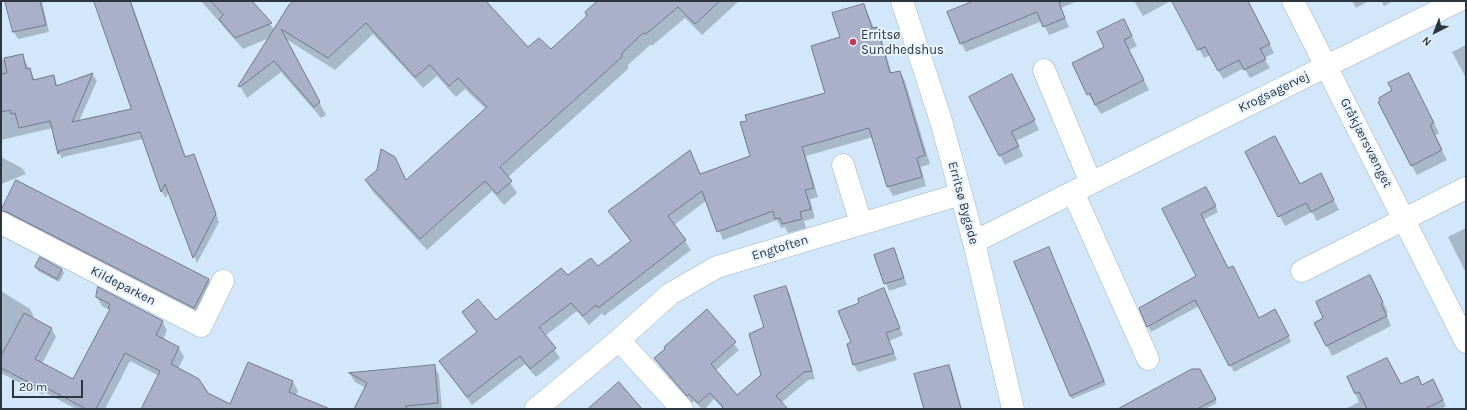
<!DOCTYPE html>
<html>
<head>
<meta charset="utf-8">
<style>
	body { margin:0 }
	#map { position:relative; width:1467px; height:410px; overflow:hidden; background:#d2e7fa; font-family:Karla,sans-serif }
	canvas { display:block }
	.frame { position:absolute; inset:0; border:2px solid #2e363d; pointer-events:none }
	.north { position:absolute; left:1415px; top:12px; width:40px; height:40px; -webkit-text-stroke:3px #e7f3fe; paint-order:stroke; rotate:222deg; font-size:11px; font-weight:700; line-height:16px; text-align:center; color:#2e363d }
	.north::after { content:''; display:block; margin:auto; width:14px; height:18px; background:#2e363d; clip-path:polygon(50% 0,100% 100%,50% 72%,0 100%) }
	.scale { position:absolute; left:12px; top:380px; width:71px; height:18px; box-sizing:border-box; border:2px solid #2e363d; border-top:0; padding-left:5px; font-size:12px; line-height:14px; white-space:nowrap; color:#2e363d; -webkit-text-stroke:3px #e7f3fe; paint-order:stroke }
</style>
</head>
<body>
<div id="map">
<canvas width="1467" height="410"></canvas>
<div class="frame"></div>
<div class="north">N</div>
<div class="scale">20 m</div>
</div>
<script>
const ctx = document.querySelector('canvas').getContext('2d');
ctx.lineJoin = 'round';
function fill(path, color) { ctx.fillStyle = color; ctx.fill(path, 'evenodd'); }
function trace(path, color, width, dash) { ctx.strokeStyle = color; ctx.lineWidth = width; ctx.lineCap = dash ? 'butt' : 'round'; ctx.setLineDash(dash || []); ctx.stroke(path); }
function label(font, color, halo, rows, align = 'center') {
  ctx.font = font + ' Karla,sans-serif'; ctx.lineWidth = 4; ctx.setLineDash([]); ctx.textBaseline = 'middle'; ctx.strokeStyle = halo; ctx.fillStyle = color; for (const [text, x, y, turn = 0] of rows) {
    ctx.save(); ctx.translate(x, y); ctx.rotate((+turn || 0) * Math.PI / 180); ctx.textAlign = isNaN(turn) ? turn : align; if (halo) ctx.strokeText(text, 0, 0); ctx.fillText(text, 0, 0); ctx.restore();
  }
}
fill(new Path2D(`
	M 6,1 L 42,1 L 49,32 L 18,39 L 14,32 Z
	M 95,1 L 131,1 L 186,158 L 193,156 L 197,162 L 219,222 L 197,263 L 169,191 L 166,198 L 162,192 L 143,139 L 63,157 L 62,159 L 59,153 L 53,128 L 1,140 L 1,114 L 2,114 L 1,60 L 22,55 L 35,80 L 53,76 L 58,86 L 93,75 L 97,81 L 79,121 L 132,109 Z
	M 201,1 L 251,1 L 275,30 L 295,1 L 485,1 L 528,48 L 551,50 L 588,17 L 599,1 L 739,1 L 702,35 L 685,18 L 653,45 L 650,45 L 628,65 L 628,69 L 507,178 L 517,193 L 504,205 L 492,191 L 427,250 L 373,192 L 366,181 L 407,181 L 486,109 L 465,89 L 456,97 L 437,76 L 423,88 L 373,34 L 335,70 L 286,39 L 326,115 L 321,118 L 281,72 L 247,98 L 240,86 L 269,38 L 243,49 Z
	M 976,1 L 1078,1 L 1061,8 L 1069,27 L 1049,35 L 1042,21 L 966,52 L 961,43 Z
	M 1134,1 L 1171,1 L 1143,16 Z
	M 1173,1 L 1236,1 L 1261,26 L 1274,53 L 1264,58 L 1270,68 L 1250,78 L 1244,68 L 1223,79 L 1210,55 L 1204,58 Z
	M 1352,1 L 1369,1 L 1356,8 Z
	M 1381,1 L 1393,1 L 1384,6 Z
	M 864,5 L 874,28 L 876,28 L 881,37 L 892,74 L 900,72 L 905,81 L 930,164 L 921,167 L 926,186 L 893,196 L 888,187 L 873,137 L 806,156 L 818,197 L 810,199 L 815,218 L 804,221 L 806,228 L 788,233 L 785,227 L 781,228 L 777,220 L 723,240 L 707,200 L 674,225 L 691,250 L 604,316 L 602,313 L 589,325 L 577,311 L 545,336 L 560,358 L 536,377 L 525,364 L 472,405 L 440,362 L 477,333 L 463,312 L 496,321 L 567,277 L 598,268 L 631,242 L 609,211 L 690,151 L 701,175 L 751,156 L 826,93 L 841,38 Z
	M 1129,30 L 1137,46 L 1129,50 L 1149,90 L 1101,114 L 1088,94 Z
	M 1466,45 L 1466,78 L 1452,52 Z
	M 1414,84 L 1439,133 L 1434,136 L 1447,160 L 1417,175 L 1412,166 Z
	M 1017,85 L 1039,130 L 1016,141 L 1023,156 L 1005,165 L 970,98 Z
	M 1246,152 L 1300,185 L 1326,184 L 1339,210 L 1317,221 L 1312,212 L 1285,226 Z
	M 1,157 L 22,168 L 26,174 L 1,184 Z
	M 17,181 L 208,279 L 212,286 L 198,315 L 6,217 L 2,210 Z
	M 1209,194 L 1218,212 L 1203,220 L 1228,269 L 1259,319 L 1278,316 L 1291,342 L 1234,372 L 1199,306 L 1151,332 L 1148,326 L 1197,277 L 1163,210 Z
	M 1466,228 L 1466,273 L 1448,237 Z
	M 893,249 L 907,285 L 889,291 L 875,256 Z
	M 1050,252 L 1106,385 L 1072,399 L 1070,395 Z
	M 36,267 L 62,269 L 64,273 L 59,282 L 38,271 Z
	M 1375,286 L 1388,312 L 1386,314 L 1391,326 L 1332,356 L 1315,323 Z
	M 786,287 L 790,295 L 815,379 L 808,380 L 781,403 L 786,409 L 723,409 L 714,399 L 705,409 L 702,409 L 694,401 L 692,403 L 660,366 L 655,358 L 707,311 L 739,350 L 715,371 L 737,396 L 762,375 L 765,328 Z
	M 98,288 L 162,321 L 167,330 L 163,340 L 179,348 L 184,357 L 178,369 L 207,394 L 230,406 L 293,382 L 298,391 L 289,409 L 142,409 L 159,376 L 130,361 L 105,409 L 76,409 L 44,392 L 43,395 L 1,373 L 1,291 L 30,309 L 35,320 L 51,328 L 56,337 L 42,364 L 73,380 L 110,310 L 102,306 L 97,297 Z
	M 883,289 L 903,335 L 889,341 L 897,360 L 858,372 L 854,365 L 849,344 L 852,343 L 861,303 Z
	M 434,366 L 439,375 L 442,409 L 360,409 L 366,388 L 355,382 L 350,374 Z
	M 948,366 L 952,372 L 962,409 L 925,409 Z
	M 1199,370 L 1217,403 L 1205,409 L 1120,409 Z
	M 1348,378 L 1438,389 L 1446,406 L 1441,409 L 1345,409 L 1359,402 Z`), '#0003');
const building = new Path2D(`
	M 5,1 L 40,1 L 46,25 L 13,32 Z
	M 94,1 L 130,1 L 185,157 L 194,154 L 216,214 L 193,258 L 165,184 L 161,192 L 140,132 L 59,151 L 58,154 L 50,121 L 19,128 L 15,113 L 11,114 L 10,110 L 1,112 L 1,74 L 7,73 L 4,58 L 23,54 L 26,69 L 30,68 L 33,80 L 54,75 L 56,86 L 93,73 L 72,122 L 131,109 Z
	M 211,1 L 252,1 L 272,23 L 235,38 L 219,19 L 223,15 Z
	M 293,1 L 486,1 L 528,47 L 539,38 L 551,49 L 587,16 L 585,12 L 597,1 L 720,1 L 695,24 L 678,7 L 646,34 L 643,33 L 622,53 L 622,57 L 500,167 L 512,181 L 497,194 L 485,181 L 420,239 L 365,180 L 377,170 L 381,149 L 395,157 L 406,180 L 487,107 L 458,78 L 449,86 L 430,65 L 415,77 L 366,23 L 328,58 L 281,29 L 320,102 L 314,107 L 274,61 L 240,87 L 238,86 L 289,5 Z
	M 974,1 L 1063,1 L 1059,3 L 1065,18 L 1043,27 L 1037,12 L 960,44 L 947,12 Z
	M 1172,1 L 1248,1 L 1270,44 L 1260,49 L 1266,59 L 1244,70 L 1239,60 L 1218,71 L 1205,47 L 1198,50 Z
	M 864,4 L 872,28 L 877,27 L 890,73 L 900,71 L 925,155 L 917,158 L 922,177 L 887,187 L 869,128 L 802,147 L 814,188 L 805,190 L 811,209 L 800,212 L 802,219 L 782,224 L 780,218 L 775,219 L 773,211 L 717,232 L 702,191 L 668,216 L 686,240 L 598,308 L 596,305 L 583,316 L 571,303 L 539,327 L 556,348 L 530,369 L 520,356 L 467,397 L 439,361 L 477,332 L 462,312 L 478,299 L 496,320 L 561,268 L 568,275 L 591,258 L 598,266 L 631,241 L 608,211 L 690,150 L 700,174 L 750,156 L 740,122 L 747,121 L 745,115 L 825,93 L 811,46 L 840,37 L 832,13 Z
	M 1124,19 L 1132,36 L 1124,40 L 1144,80 L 1095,105 L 1090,93 L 1087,95 L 1072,63 L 1104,47 L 1097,32 Z
	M 1409,73 L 1434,123 L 1430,125 L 1442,150 L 1411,166 L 1378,102 L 1380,101 L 1379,98 L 1392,90 L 1388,83 Z
	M 1012,74 L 1035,120 L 1011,132 L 1019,146 L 999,156 L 969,97 Z
	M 1275,136 L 1300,184 L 1321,173 L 1334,200 L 1311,212 L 1306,203 L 1278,217 L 1245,152 Z
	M 16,180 L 209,279 L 194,308 L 7,212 L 1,211 Z
	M 1206,187 L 1216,206 L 1201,214 L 1228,268 L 1233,266 L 1259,318 L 1275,309 L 1289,336 L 1229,366 L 1195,300 L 1147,327 L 1139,308 L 1196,276 L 1162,209 Z
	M 1049,247 L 1104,381 L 1070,396 L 1014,262 Z
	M 894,248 L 904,278 L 884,284 L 874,255 Z
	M 40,257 L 62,269 L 57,279 L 35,267 Z
	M 1370,275 L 1383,302 L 1381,304 L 1387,316 L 1326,346 L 1314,323 L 1323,318 L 1316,302 Z
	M 786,286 L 812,371 L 804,372 L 776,396 L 788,409 L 721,409 L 723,407 L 710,393 L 698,403 L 689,394 L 687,396 L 654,358 L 665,349 L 664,347 L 707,309 L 736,342 L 711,364 L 737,395 L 761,375 L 749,334 L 764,327 L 754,296 Z
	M 98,287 L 163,321 L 156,335 L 179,347 L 171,364 L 199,379 L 208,393 L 230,404 L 248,362 L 293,381 L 289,392 L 330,409 L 141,409 L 160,371 L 125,353 L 96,409 L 86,409 L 39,384 L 38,387 L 1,368 L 1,356 L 24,313 L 52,328 L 35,359 L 73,379 L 110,309 L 108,308 L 110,304 L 96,297 Z
	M 884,288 L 900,328 L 886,333 L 894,353 L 853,365 L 847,344 L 851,342 L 838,311 L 859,303 L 858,299 Z
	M 1387,358 L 1401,384 L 1418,376 L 1422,385 L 1433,379 L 1443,400 L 1425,409 L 1367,409 L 1359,392 L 1355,394 L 1347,377 Z
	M 435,365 L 438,403 L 406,406 L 406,409 L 354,409 L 367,383 L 349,373 Z
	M 949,365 L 961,409 L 924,409 L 914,374 Z
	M 1192,369 L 1200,369 L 1216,399 L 1197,409 L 1118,409 Z
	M 619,382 L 642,409 L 588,409 Z`);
fill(building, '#a9b0c7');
trace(building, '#72788e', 1);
const minor = new Path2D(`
	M 902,1 L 941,121 L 974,242 L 1013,409
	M 1293,1 L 1466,342
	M 1044,70 L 1091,183
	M 843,165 L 861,223
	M 1073,192 L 1148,359
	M 1,223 L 201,326 L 223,281
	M 974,242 L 1091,183 L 1458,1
	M 1302,271 L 1466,188
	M 619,340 L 682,409
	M 536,409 L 619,340 L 670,294 L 717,267 L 961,194`);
trace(minor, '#9fb2c4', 23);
trace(minor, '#fff', 22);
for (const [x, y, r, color] of [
	[853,42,4,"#c6375c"]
]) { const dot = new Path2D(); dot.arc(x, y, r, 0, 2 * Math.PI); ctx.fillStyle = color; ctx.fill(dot); trace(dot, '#e7f3fe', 1.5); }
label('13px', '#2e363d', '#e7f3fe', [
	["Erritsø",861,35],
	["Sundhedshus",861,50]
], 'left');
label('13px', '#2e363d', '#e7f3fe', [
	["Krogsagervej",1274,92,-26],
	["Gråkjærsvænget",1366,143,63],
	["Erritsø Bygade",963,203,75],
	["Engtoften",780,248,-17],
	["Kildeparken",123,286,27]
]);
</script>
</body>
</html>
